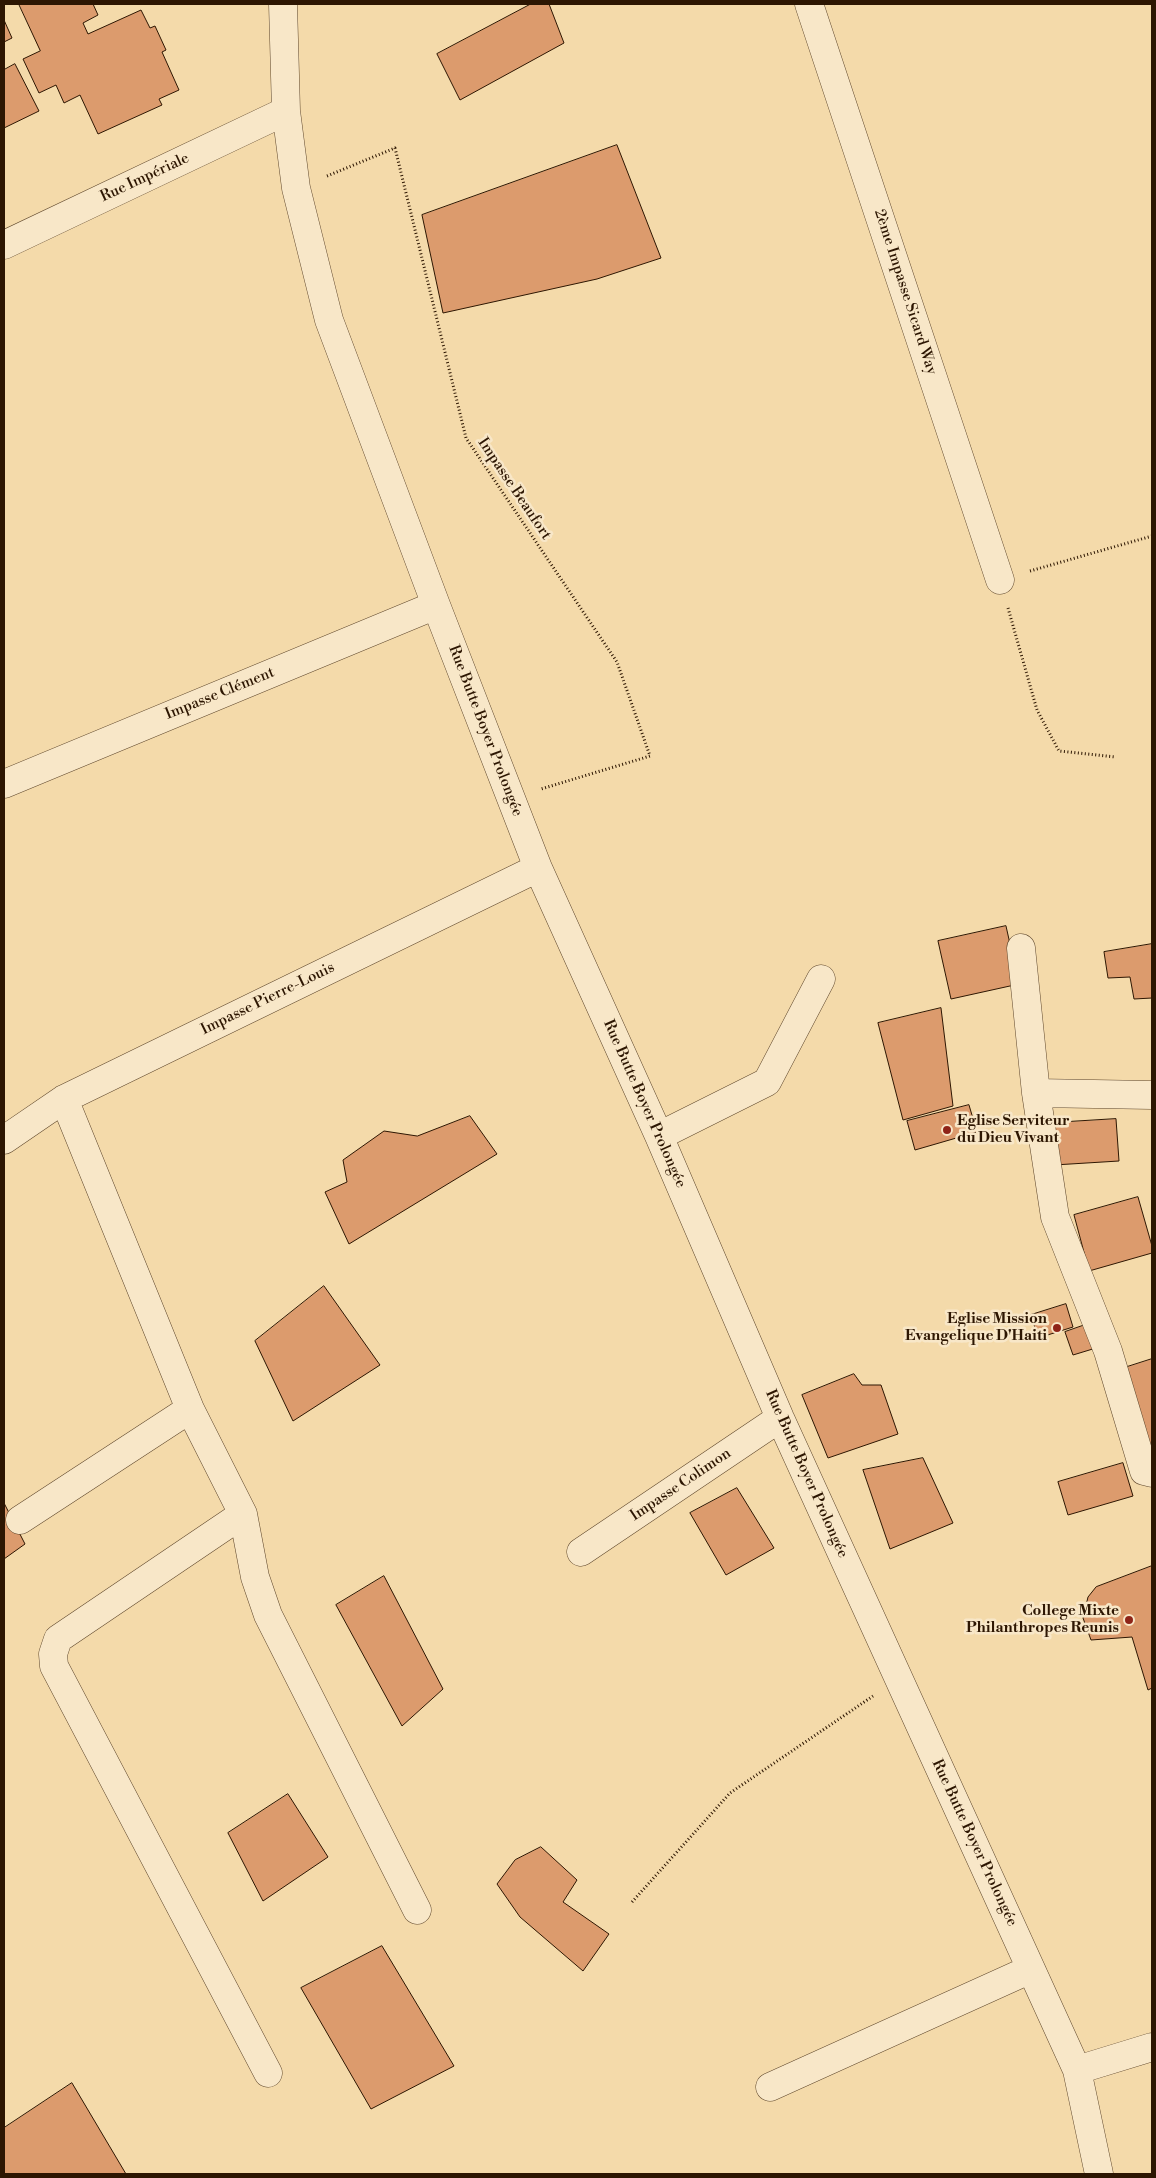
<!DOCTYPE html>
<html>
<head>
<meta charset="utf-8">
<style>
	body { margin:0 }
	#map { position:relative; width:1156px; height:2178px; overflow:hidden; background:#f4daaa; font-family:"Libre Bodoni",serif }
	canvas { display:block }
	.frame { position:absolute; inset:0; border:5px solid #2d1602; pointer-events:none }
</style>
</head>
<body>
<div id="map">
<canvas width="1156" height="2178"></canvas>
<div class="frame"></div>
</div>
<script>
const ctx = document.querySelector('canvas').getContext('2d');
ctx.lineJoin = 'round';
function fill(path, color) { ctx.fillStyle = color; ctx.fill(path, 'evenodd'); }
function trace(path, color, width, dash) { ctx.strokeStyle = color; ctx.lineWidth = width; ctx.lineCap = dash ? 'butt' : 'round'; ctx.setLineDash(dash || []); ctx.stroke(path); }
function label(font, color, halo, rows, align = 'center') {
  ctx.font = font + ' "Libre Bodoni",serif'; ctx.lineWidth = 5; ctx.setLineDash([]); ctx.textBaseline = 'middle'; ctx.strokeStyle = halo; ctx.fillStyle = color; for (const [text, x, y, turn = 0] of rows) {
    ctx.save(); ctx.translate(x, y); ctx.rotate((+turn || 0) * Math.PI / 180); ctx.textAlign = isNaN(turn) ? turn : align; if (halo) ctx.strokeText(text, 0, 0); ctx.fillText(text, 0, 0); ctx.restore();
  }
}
const building = new Path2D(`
	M 19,4 L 93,4 L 98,15 L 83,23 L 88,34 L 141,10 L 150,28 L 155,26 L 166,50 L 162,52 L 179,90 L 159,99 L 162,105 L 98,134 L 80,95 L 64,103 L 56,85 L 39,93 L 23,59 L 40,51 Z
	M 531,4 L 549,4 L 564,43 L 460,100 L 437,54 Z
	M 4,20 L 12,38 L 4,42 Z
	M 15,64 L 39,111 L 4,128 L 4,70 Z
	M 617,145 L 661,258 L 597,279 L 443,313 L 422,215 Z
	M 1006,926 L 1019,984 L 951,999 L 938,941 Z
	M 1152,944 L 1152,998 L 1134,999 L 1130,977 L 1108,978 L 1104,952 Z
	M 941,1008 L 953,1106 L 903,1120 L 878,1023 Z
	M 969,1105 L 977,1132 L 915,1150 L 907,1121 Z
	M 470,1116 L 497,1154 L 349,1244 L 325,1192 L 347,1182 L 343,1160 L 384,1131 L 417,1136 Z
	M 1116,1119 L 1119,1161 L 1054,1165 L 1051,1123 Z
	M 1138,1197 L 1152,1246 L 1152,1253 L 1089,1271 L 1074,1215 Z
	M 324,1286 L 380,1365 L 293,1421 L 255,1341 Z
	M 1066,1304 L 1073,1327 L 1038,1338 L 1031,1315 Z
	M 1088,1324 L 1096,1348 L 1073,1355 L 1065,1332 Z
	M 1152,1359 L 1152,1446 L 1151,1447 L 1124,1368 Z
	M 854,1374 L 862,1385 L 881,1385 L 898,1434 L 828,1458 L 802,1395 Z
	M 923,1458 L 953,1523 L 890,1549 L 863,1470 Z
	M 1123,1463 L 1133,1496 L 1068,1515 L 1058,1482 Z
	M 737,1488 L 774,1548 L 726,1575 L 690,1513 Z
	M 4,1503 L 25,1544 L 4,1559 Z
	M 1152,1566 L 1152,1688 L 1148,1690 L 1132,1637 L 1091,1640 L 1083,1618 L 1088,1597 L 1096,1587 Z
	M 384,1576 L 443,1689 L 402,1726 L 336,1605 Z
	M 288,1794 L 328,1857 L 263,1901 L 228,1833 Z
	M 541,1847 L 577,1880 L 563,1902 L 609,1934 L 583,1971 L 520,1917 L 497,1884 L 515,1860 Z
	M 382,1946 L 454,2066 L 371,2109 L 301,1988 Z
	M 72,2083 L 126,2174 L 4,2174 L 4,2128 Z`);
fill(building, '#dc9b6d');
trace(building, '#2d1602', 1);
const minor = new Path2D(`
	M 283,4 L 286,111 L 296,188 L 329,320 L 436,605 L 538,868 L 659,1136 L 780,1418 L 1077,2070 L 1099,2174
	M 809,4 L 1000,580
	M 4,245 L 286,111
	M 4,784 L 436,605
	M 1021,948 L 1036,1093 L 1055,1217 L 1108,1351 L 1144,1471 L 1152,1473
	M 1036,1093 L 1152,1095
	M 64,1099 L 190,1409 L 243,1514 L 255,1577 L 268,1615 L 417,1910
	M 659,1136 L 767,1082 L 821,979
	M 4,1140 L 64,1099 L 538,868
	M 243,1514 L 58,1639 L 53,1654 L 54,1666 L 268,2073
	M 20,1520 L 190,1409
	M 581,1552 L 780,1418
	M 1077,2070 L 1152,2047
	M 770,2087 L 1031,1969`);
trace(minor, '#5f472c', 29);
trace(new Path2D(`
	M 327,176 L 395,148 L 466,438 L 617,662 L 650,756 L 541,789
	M 1030,571 L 1152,536
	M 1008,608 L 1037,710 L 1059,751 L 1116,757
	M 632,1902 L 730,1793 L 873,1696`), '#2d1602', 3, [1, 2.5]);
trace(minor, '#f8e7c8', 28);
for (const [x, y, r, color] of [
	[947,1130,5,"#8f2418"],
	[1057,1328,5,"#8f2418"],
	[1129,1620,5,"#8f2418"]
]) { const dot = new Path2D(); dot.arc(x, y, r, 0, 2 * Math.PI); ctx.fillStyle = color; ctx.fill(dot); trace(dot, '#f8e7c8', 2); }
label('15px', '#2d1602', '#f8e7c8', [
	["Rue Impériale",145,178,-25],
	["2ème Impasse Sicard Way",905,292,72],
	["Impasse Beaufort",514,489,56],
	["Impasse Clément",220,694,-22],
	["Rue Butte Boyer Prolongée",485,731,69],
	["Impasse Pierre-Louis",268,999,-26],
	["Rue Butte Boyer Prolongée",644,1104,66],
	["Rue Butte Boyer Prolongée",806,1474,66],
	["Impasse Colimon",681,1485,-34],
	["Rue Butte Boyer Prolongée",974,1843,65]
]);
label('bold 15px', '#2d1602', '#f8e7c8', [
	["Eglise Serviteur",957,1121,"left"],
	["du Dieu Vivant",957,1138,"left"],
	["Eglise Mission",1047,1319],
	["Evangelique D'Haiti",1047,1336],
	["College Mixte",1119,1611],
	["Philanthropes Reunis",1119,1628]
], 'right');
</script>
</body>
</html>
